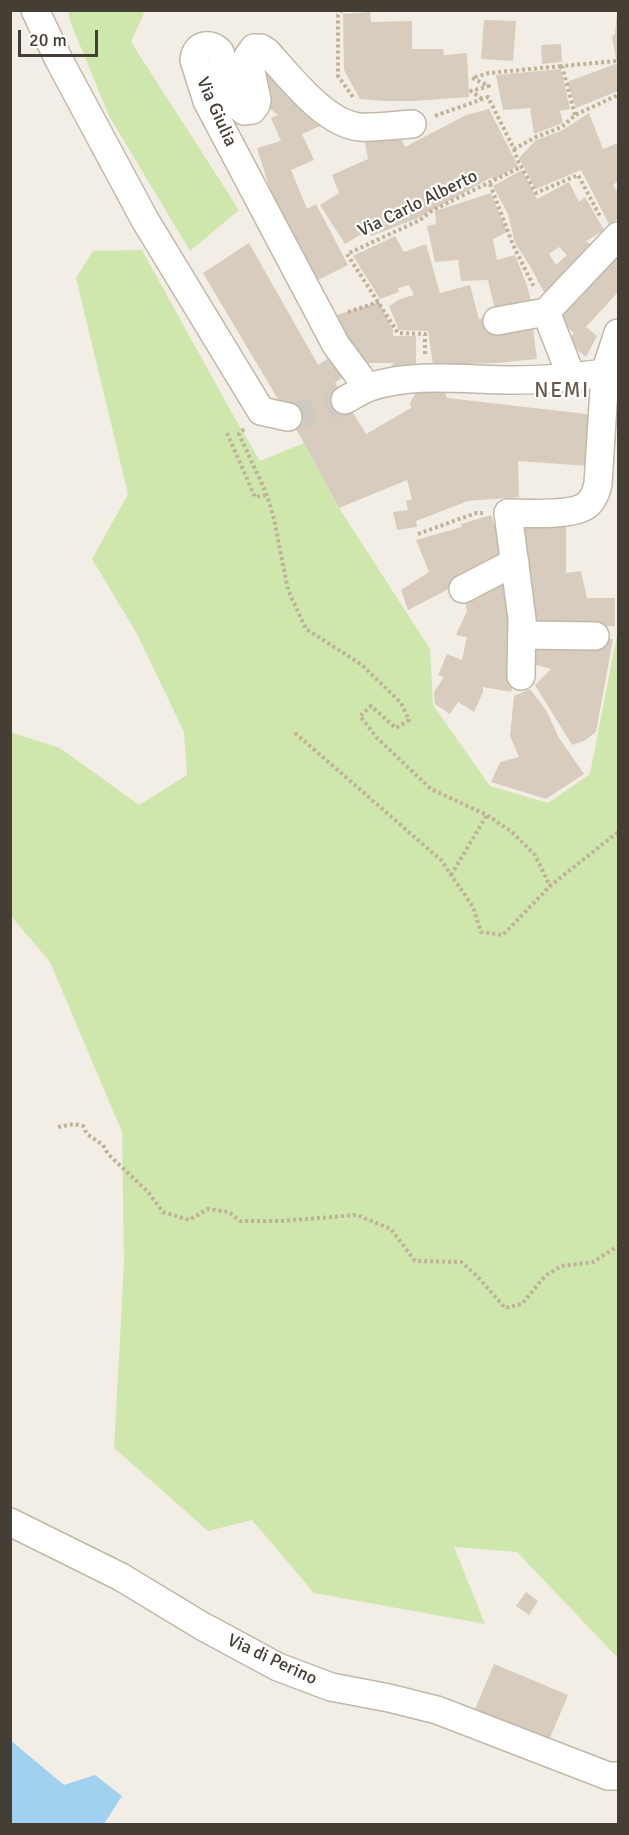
<!DOCTYPE html>
<html>
<head>
<meta charset="utf-8">
<style>
	body { margin:0 }
	#map { position:relative; width:629px; height:1835px; overflow:hidden; background:#f2eee5; font-family:Signika,sans-serif }
	canvas { display:block }
	.frame { position:absolute; inset:0; border:12px solid #453e34; pointer-events:none }
	.scale { position:absolute; left:18px; top:30px; width:80px; height:27px; box-sizing:border-box; border:3px solid #453e34; border-top:0; padding-left:8px; font-size:18px; line-height:21px; white-space:nowrap; color:#453e34; -webkit-text-stroke:4px #fff; paint-order:stroke }
</style>
</head>
<body>
<div id="map">
<canvas width="629" height="1835"></canvas>
<div class="frame"></div>
<div class="scale">20 m</div>
</div>
<script>
const ctx = document.querySelector('canvas').getContext('2d');
ctx.lineJoin = 'round';
function fill(path, color) { ctx.fillStyle = color; ctx.fill(path, 'evenodd'); }
function trace(path, color, width, dash) { ctx.strokeStyle = color; ctx.lineWidth = width; ctx.lineCap = dash ? 'butt' : 'round'; ctx.setLineDash(dash || []); ctx.stroke(path); }
function label(font, color, halo, rows, align = 'center') {
  ctx.font = font + ' Signika,sans-serif'; ctx.lineWidth = 4.5; ctx.setLineDash([]); ctx.textBaseline = 'middle'; ctx.strokeStyle = halo; ctx.fillStyle = color; for (const [text, x, y, turn = 0] of rows) {
    ctx.save(); ctx.translate(x, y); ctx.rotate((+turn || 0) * Math.PI / 180); ctx.textAlign = isNaN(turn) ? turn : align; if (halo) ctx.strokeText(text, 0, 0); ctx.fillText(text, 0, 0); ctx.restore();
  }
}
fill(new Path2D(`
	M 68,11 L 145,11 L 131,42 L 239,210 L 190,251 L 109,116 L 70,21 Z
	M 142,250 L 233,415 L 260,461 L 304,443 L 339,508 L 430,649 L 433,705 L 490,786 L 548,803 L 590,774 L 618,630 L 618,607 L 618,1656 L 615,1655 L 517,1552 L 454,1547 L 485,1624 L 314,1593 L 252,1520 L 208,1531 L 114,1448 L 124,1263 L 122,1132 L 50,962 L 11,916 L 10,732 L 60,748 L 139,805 L 187,775 L 184,732 L 137,634 L 92,559 L 128,494 L 76,278 L 93,251 Z`), '#cfe7ad');
fill(new Path2D(`
	M 10,1740 L 64,1785 L 95,1775 L 122,1796 L 104,1824 L 11,1824 Z`), '#a0d2f0');
fill(new Path2D(`
	M 617,11 L 618,11 L 617,64 L 612,36 L 615,34 Z
	M 370,12 L 371,22 L 412,21 L 412,49 L 443,49 L 444,55 L 467,53 L 469,97 L 413,101 L 386,101 L 360,99 L 344,70 L 343,14 Z
	M 484,20 L 516,21 L 513,61 L 481,59 Z
	M 561,44 L 562,62 L 542,64 L 541,45 Z
	M 618,63 L 618,91 L 576,108 L 567,82 Z
	M 264,64 L 303,104 L 320,126 L 302,134 L 314,160 L 291,170 L 307,209 L 316,204 L 348,265 L 312,283 L 279,218 L 257,148 L 281,141 L 271,118 L 278,115 L 265,105 L 260,72 Z
	M 561,69 L 570,109 L 560,111 L 563,123 L 534,134 L 530,108 L 503,110 L 496,75 Z
	M 489,109 L 518,166 L 493,180 L 492,177 L 418,218 L 371,236 L 368,230 L 345,244 L 320,205 L 339,193 L 332,175 L 368,159 L 365,142 L 401,138 L 405,147 L 466,115 Z
	M 589,113 L 603,149 L 618,143 L 618,181 L 613,185 L 618,193 L 618,219 L 609,224 L 581,170 L 536,189 L 519,158 L 536,140 L 561,131 Z
	M 522,170 L 537,199 L 569,182 L 579,202 L 585,197 L 604,230 L 586,241 L 595,248 L 547,298 L 530,266 L 515,243 L 508,214 L 493,186 ZM 559,247 L 567,255 L 556,265 L 549,254 Z
	M 491,193 L 507,232 L 493,239 L 497,260 L 515,255 L 527,285 L 533,310 L 496,314 L 488,280 L 461,281 L 458,260 L 435,262 L 427,226 L 436,224 L 435,211 Z
	M 395,236 L 404,252 L 426,244 L 440,293 L 470,285 L 479,319 L 491,318 L 532,321 L 537,359 L 497,363 L 433,365 L 428,331 L 399,330 L 389,306 L 400,299 L 414,295 L 409,285 L 398,288 L 399,292 L 380,299 L 353,256 Z
	M 249,243 L 318,365 L 336,353 L 349,373 L 335,383 L 366,434 L 411,408 L 410,403 L 417,390 L 432,386 L 445,392 L 447,398 L 595,415 L 589,466 L 518,461 L 519,497 L 468,501 L 416,521 L 417,527 L 397,530 L 393,512 L 408,510 L 406,501 L 412,499 L 407,480 L 339,508 L 304,443 L 203,273 Z
	M 618,244 L 618,292 L 586,327 L 597,336 L 586,357 L 567,341 L 574,333 L 552,313 Z
	M 379,302 L 393,330 L 393,336 L 416,336 L 416,367 L 392,367 L 393,363 L 365,363 L 330,317 Z
	M 491,515 L 504,555 L 485,561 L 489,575 L 458,584 L 408,610 L 401,590 L 429,572 L 416,540 L 462,527 L 461,524 Z
	M 519,522 L 566,522 L 566,573 L 581,571 L 587,598 L 615,598 L 615,626 L 524,632 Z
	M 512,566 L 519,663 L 511,692 L 483,687 L 483,692 L 474,712 L 458,702 L 450,714 L 435,704 L 434,692 L 444,677 L 438,675 L 447,654 L 462,660 L 467,637 L 456,635 L 467,611 L 463,592 Z
	M 525,639 L 613,639 L 596,732 L 584,741 L 572,745 L 535,685 L 551,669 L 525,662 Z
	M 530,689 L 546,710 L 559,738 L 584,774 L 546,799 L 491,782 L 500,762 L 519,757 L 510,736 L 514,696 Z
	M 526,1592 L 538,1601 L 529,1615 L 516,1606 Z
	M 494,1664 L 568,1695 L 547,1745 L 473,1714 Z`), '#d7ccbd');
trace(new Path2D(`
	M 288,417 L 324,410 L 345,400`), '#cfcbc2', 27, [27, 14]);
const minor = new Path2D(`
	M 35,10 L 59,60 L 145,220 L 261,411 L 288,417
	M 546,312 L 618,236
	M 546,312 L 572,378
	M 497,321 L 546,312
	M 368,388 L 336,345 L 207,101 L 194,60 C 195,45 210,41 220,52 L 235,103 L 244,111 L 252,110 L 256,105 L 257,100 L 248,56 L 254,48 L 261,48 L 267,52 C 289,76 325,124 360,127 C 377,128 395,125 412,124
	M 345,400 C 353,396 361,390 370,387 C 414,372 466,380 513,380 C 544,380 575,377 605,373
	M 463,589 L 515,562
	M 522,635 L 595,636
	M 521,676 L 522,619 L 508,513 C 527,513 568,516 584,507 C 593,502 596,493 598,484 L 605,373 L 618,333
	M 10,1522 L 121,1577 L 202,1626 L 278,1667 L 331,1687 L 389,1698 L 437,1710 L 608,1776 L 618,1776`);
trace(minor, '#c1b8aa', 30);
trace(new Path2D(`
	M 342,10 L 338,15 L 338,76 L 353,97
	M 482,99 L 471,91 L 489,86 L 472,78 L 489,73 L 562,66
	M 575,115 L 562,66 L 617,61
	M 435,116 L 488,97 L 514,149 L 536,137 L 562,127 L 575,115 L 618,95
	M 514,149 L 517,159 L 536,193 L 578,175 L 601,218
	M 490,184 L 513,245 L 534,287
	M 348,312 L 379,302
	M 425,354 L 425,334 L 398,333 L 347,254 L 420,220 L 433,210 L 521,167
	M 244,429 L 239,434 L 267,495 L 274,519 L 288,590 L 306,629 L 362,665 L 401,703 L 409,720 L 396,728 L 371,706 L 360,716 L 377,738 L 431,789 L 487,815 L 513,833 L 535,855 L 550,886
	M 227,433 L 255,497 L 267,495
	M 418,534 L 476,513 L 483,513
	M 295,733 L 441,860 L 473,907 L 481,932 L 503,935 L 550,886 L 618,832
	M 451,875 L 487,815
	M 58,1127 L 74,1124 L 83,1126 L 87,1134 L 103,1145 L 108,1154 L 148,1192 L 163,1212 L 189,1220 L 208,1209 L 229,1212 L 240,1221 L 281,1221 L 357,1215 L 391,1229 L 415,1261 L 461,1262 L 477,1276 L 505,1308 L 522,1304 L 545,1276 L 561,1266 L 593,1262 L 618,1246`), '#c0b199', 4, [3, 3]);
trace(minor, '#fff', 27);
label('18px', '#453e34', '#fff', [
	["Via Giulia",216,112,66],
	["Via Carlo Alberto",418,204,-26],
	["Via di Perino",272,1660,25]
]);
ctx.letterSpacing = '1.5px';
label('21px', '#685b4c', '#fff', [
	["NEMI",562,391]
]);
ctx.letterSpacing = '0px';
</script>
</body>
</html>
